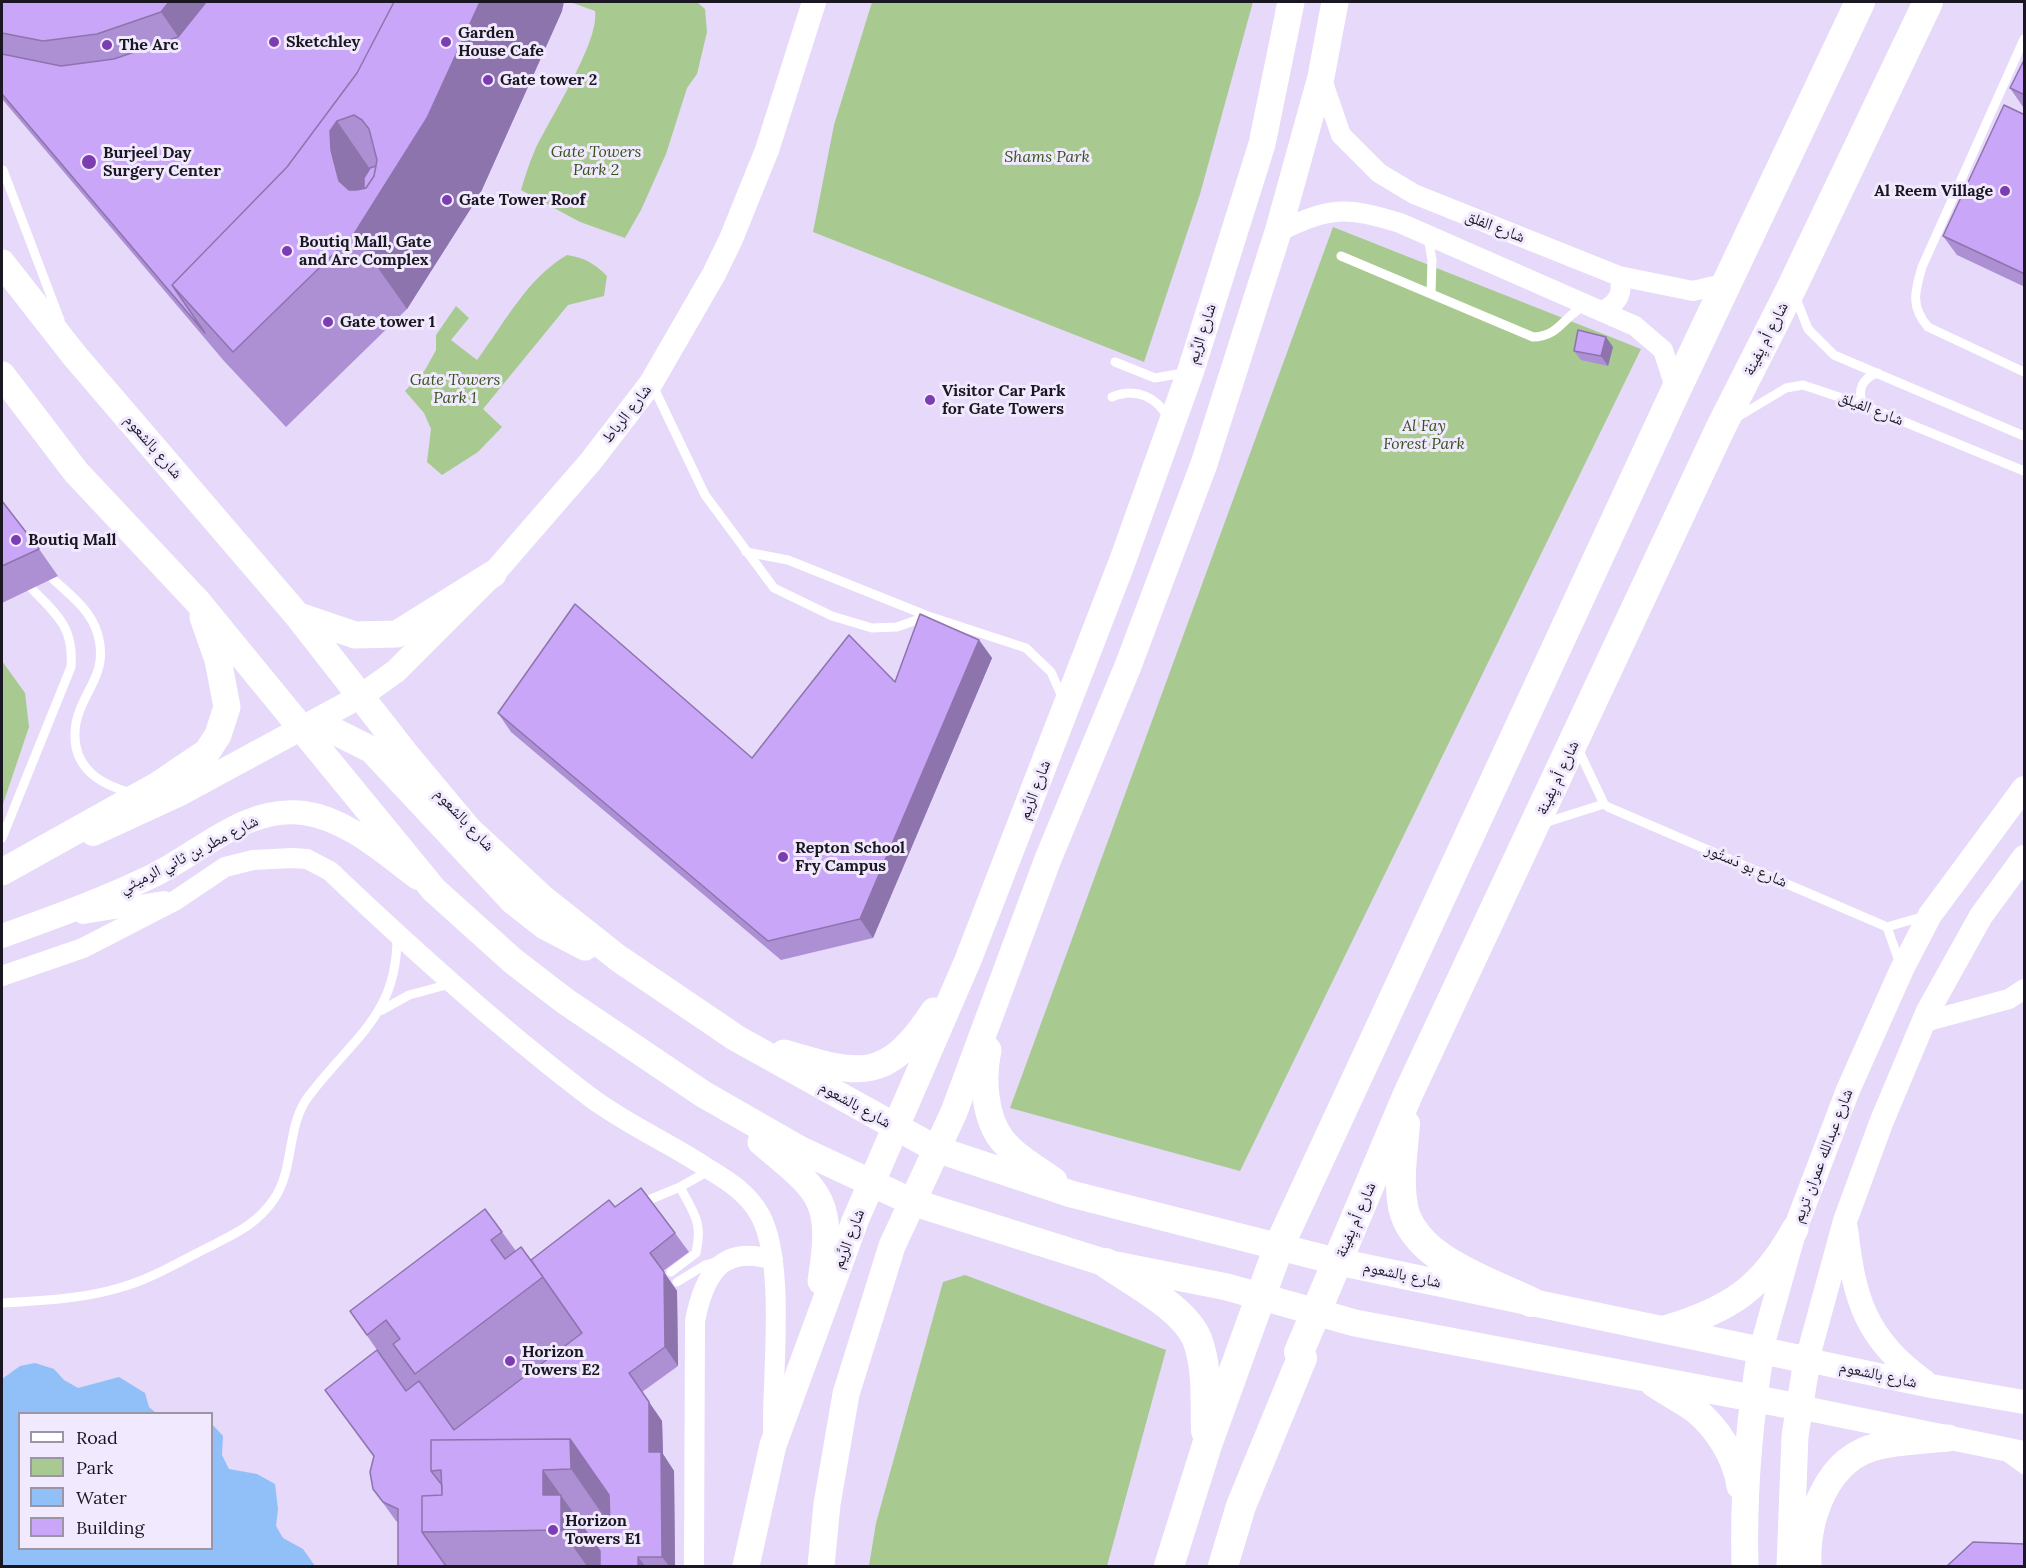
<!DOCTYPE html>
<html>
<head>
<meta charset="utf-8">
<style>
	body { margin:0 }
	#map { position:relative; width:2026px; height:1568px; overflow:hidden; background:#e6d9fa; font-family:Lora,serif }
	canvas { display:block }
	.frame { position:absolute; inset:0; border:3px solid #1b1722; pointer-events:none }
	.legend { position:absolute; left:18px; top:1412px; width:195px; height:138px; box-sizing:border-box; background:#f1e9fd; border:2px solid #9b95a5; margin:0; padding:8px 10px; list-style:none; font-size:18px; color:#1b1722 }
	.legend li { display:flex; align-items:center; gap:12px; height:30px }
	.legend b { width:30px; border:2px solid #9b95a5 }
</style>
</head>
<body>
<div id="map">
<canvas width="2026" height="1568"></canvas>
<div class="frame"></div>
<ul class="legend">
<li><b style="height:8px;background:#fff"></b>Road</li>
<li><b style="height:16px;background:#a8ca90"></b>Park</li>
<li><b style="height:16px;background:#90c0f7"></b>Water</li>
<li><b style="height:16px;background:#c9a6f7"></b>Building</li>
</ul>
</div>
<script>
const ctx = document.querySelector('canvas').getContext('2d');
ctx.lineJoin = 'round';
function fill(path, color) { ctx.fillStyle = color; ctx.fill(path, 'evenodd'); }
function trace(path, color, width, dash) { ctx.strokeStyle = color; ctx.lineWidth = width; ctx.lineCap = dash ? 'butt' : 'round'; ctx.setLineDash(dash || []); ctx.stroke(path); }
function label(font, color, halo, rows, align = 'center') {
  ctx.font = font + ' Lora,"Noto Naskh Arabic",serif'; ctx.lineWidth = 6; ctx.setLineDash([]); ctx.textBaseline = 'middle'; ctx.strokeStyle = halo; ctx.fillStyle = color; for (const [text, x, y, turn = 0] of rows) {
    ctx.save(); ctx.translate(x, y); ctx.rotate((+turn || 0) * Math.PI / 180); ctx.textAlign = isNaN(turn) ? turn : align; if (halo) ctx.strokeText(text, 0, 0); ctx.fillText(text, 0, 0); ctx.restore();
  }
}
fill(new Path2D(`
	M 570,2 L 697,2 L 705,9 L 707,32 L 697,74 L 687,88 L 666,154 L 641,210 L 625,238 L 580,222 L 521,190 C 525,177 529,163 535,150 C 549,120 600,41 595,11 Z
	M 872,2 L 1253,2 L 1200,194 L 1144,362 L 813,232 L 834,125 Z
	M 1333,227 L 1641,349 L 1240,1171 L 1010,1108 Z
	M 567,255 C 585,258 594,263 607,276 L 604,296 L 568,305 L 483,409 L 502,427 L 478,452 L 442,475 L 427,462 L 431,429 L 424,413 L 405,391 L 425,370 L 436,350 L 436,335 L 456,306 L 469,318 L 451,340 L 477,360 C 504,324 527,278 567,255 Z
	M 2,661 L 25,693 L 29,727 L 2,807 Z
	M 965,1275 L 1166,1350 L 1107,1566 L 869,1566 L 876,1523 L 943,1282 Z`), '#a8ca90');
fill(new Path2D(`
	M 35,1363 L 54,1369 L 64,1380 L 78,1388 L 119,1377 L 145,1393 L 149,1407 L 156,1413 L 20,1414 L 20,1548 L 212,1548 L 212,1424 L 223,1436 L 222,1455 L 229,1469 L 257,1474 L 275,1484 L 278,1509 L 276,1526 L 283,1538 L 303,1549 L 315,1566 L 2,1566 L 2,1379 L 20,1366 Z`), '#90c0f7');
trace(new Path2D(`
	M 2024,39 L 1922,267 C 1915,291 1910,306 1928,327 L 2024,372
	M 3,170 L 60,320
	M 1428,237 L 1432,260 L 1431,294
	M 1341,256 L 1533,337 C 1560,337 1565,313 1587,305
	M 1795,296 L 1808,329 L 1834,355 L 2024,436
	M 1115,362 L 1155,378 L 1183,373
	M 653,386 L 705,495 L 774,588 L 832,616 L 872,628 L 897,627 L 928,616 L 1026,648 L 1051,672 L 1063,699
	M 1112,397 C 1136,387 1158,397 1169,420
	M 1863,405 C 1857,390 1862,378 1878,373
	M 1736,418 L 1786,388 L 1803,385 L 1863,405 L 2024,471
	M 746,552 L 788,560 L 928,616
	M 53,579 C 71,596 91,610 98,635 C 109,675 82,691 76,723 C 69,765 97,784 132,793
	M 1578,749 L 1604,804 L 1608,807 L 1887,927 L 1925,916
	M 1544,823 L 1604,804
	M 2,838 L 71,667 C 74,627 57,615 32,589
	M 1887,927 L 1900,964
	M 382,1010 L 409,995 L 450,984
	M 639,1204 L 680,1187 L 710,1170
	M 671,1272 L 696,1253 C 703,1222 694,1214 680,1187
	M 677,1282 L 705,1265 L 719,1261
	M 2,1303 C 41,1301 81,1299 119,1288 C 149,1280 177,1263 205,1249 C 232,1235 257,1225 274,1199 C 295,1168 286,1127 308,1097 C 352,1038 398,1016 397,935
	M 2006,1457 L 2024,1470`), '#fff', 9);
trace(new Path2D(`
	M 1321,77 L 1341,135 L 1379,173 L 1414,194 L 1619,276 L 1693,291 L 1727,283
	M 1278,232 C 1330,207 1345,206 1400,223 L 1635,326 L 1663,350 L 1676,390
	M 1604,310 C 1618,303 1624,292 1619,276
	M 83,914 L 164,901
	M 2,976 L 83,948 L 176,900 L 225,867 L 253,860 L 292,858 L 307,859 L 330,871 C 414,951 498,1027 590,1097 C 626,1124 669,1143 707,1168 C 728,1181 747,1192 760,1215 C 786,1262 772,1375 773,1431
	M 1924,1022 L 2009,999 L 2024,989
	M 694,1566 L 695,1321 C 704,1275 721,1244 773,1260`), '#fff', 20);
trace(new Path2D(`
	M 93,834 L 182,793 L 361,696 L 396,671 L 493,574 L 591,461 L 651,383 L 714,274 L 731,239 L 767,150 L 814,2
	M 2024,857 L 1981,916 L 1928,1011 L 1881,1123 L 1845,1221 L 1807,1360 L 1931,1386 L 2024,1402
	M 2,936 C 52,918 102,900 150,877 C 199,854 245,805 304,813 C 347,819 384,853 418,878
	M 1846,1229 C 1854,1298 1865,1339 1924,1381
	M 1761,1350 L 1795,1229 L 1848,1090 L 1902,969 L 1930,915 L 2024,788
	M 1799,1407 L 2024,1453`), '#fff', 24);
trace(new Path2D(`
	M 2,263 L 74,355 L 297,615 L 408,757 L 468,829 L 541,897 L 618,958 L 736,1038 L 936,1149 L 1071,1194 L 1339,1262 L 1807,1360 L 1795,1436 L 1790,1566
	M 2,375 L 76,472 L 198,602 L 434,890 L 513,961 L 565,1001 L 703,1094 L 799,1149 L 912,1202 L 1106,1263 L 1227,1287 L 1355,1323 L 1799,1407
	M 299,616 L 355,635 L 397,634 L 493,574
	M 302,728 L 332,730 L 372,750 L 513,901 L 545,926 L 585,947
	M 2,872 L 158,785 L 207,752 L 218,735 L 227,707 L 218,660 L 203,617
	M 988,1050 C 982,1077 984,1117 1002,1140 C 1016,1157 1036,1168 1054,1181
	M 784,1053 C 860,1076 887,1083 934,1011
	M 761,1142 C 822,1193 834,1199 821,1281
	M 1665,1329 C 1729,1310 1762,1289 1795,1229
	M 1654,1384 C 1667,1393 1682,1400 1694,1409 C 1717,1427 1736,1457 1740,1486
	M 746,1566 L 773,1445 L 855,1221 L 968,960 L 1121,565 L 1191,370 L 1262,144 L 1291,2
	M 821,1566 L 827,1504 L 846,1394 L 892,1246 L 954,1112 L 1048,859 L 1128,666 L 1204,464 L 1278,232 L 1321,77 L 1335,2
	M 1745,1566 C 1743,1493 1749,1422 1761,1350
	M 1808,1566 C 1806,1518 1827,1457 1879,1446 C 1902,1441 1926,1440 1948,1438`), '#fff', 27);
trace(new Path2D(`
	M 1405,1124 C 1403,1151 1398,1179 1403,1207 C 1414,1259 1488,1281 1531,1302
	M 1106,1263 C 1133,1282 1184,1308 1197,1339 C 1208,1367 1205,1402 1206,1431
	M 1169,1566 L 1207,1445 L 1279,1246 L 1676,390 L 1860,2
	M 1223,1566 L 1241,1506 L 1302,1358 L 1299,1352 L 1408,1094 L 1721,427 L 1791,289 L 1928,2`), '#fff', 30);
fill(new Path2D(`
	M 2,2 L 562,11 L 480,194 L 407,309 L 286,427 L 224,361 L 2,99 Z
	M 2025,58 L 2025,108 L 2023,107 L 2010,88 Z
	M 2025,115 L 2025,287 L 1957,255 L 1943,236 Z
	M 1613,347 L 1608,366 L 1581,360 L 1574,351 Z
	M 2,501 L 39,549 L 58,576 L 2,603 Z
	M 979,640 L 992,658 L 873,938 L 781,960 L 511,732 L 498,713 L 752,758 L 895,682 Z
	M 615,1207 L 675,1233 L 689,1252 L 663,1271 L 677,1291 L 678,1366 L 642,1392 L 662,1421 L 663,1454 L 674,1471 L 675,1566 L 398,1566 L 398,1522 L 396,1521 L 373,1489 L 374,1457 L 325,1390 L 377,1350 L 350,1311 L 502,1232 L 516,1251 L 531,1260 Z`), '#ad8fd4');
fill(new Path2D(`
	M 169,2 L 247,2 L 197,64 L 161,12 Z
	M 452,2 L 564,2 L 562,11 L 480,194 L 407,309 L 354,234 L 331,150 L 330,131 L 337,121 L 383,188 Z
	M 1606,337 L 1613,347 L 1608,366 L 1601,356 Z
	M 979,640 L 992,658 L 873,938 L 860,919 Z
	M 664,1272 L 677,1291 L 678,1366 L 665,1347 Z
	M 629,1373 L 662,1421 L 663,1454 L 674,1471 L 675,1566 L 669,1566 L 662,1557 L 649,1452 Z
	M 570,1439 L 623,1514 L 623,1544 L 571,1469 Z
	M 543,1470 L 611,1566 L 587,1566 L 561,1530 L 543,1495 Z
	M 638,1557 L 645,1566 L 638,1566 Z`), '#8d74ad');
const building = new Path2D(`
	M 2,2 L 169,2 L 161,12 L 97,34 L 43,41 L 2,33 Z
	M 206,2 L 394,2 L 357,73 L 287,167 L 172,285 L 205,333 L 2,94 L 2,54 L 61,66 L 114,59 L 178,37 Z
	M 394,2 L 480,2 L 427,118 L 354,234 L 233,352 L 172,285 L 287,167 L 357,73 ZM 354,115 L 362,120 L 369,129 L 377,160 L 374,176 L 366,188 L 357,190 L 349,190 L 339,181 L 331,150 L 330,131 L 337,121 Z
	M 2025,58 L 2025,95 L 2010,88 Z
	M 2004,105 L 2025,115 L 2025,274 L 1943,236 Z
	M 376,166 L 374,176 L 366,188 L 364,188 L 364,178 L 370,168 Z
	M 1578,330 L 1606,337 L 1601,356 L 1574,351 Z
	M 2,501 L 39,549 L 2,566 Z
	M 575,604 L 752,758 L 849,635 L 895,682 L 920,614 L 979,640 L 860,919 L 768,941 L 498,713 Z
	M 641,1188 L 675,1233 L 650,1253 L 664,1272 L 665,1347 L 629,1373 L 649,1402 L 649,1452 L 661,1452 L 662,1557 L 638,1557 L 638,1566 L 600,1566 L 600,1551 L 582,1526 L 610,1525 L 609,1495 L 570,1439 L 431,1440 L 431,1471 L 442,1485 L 442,1495 L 422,1496 L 422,1532 L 446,1566 L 398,1566 L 398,1509 L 383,1502 L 373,1489 L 370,1472 L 374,1456 L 325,1390 L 377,1350 L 406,1391 L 419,1381 L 454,1430 L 582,1333 L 531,1260 L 609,1200 L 615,1207 Z
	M 485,1209 L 502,1232 L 491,1240 L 505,1259 L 521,1247 L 543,1277 L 415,1374 L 393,1344 L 400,1339 L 386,1320 L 367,1335 L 350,1311 Z
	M 570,1439 L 571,1469 L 543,1470 L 543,1495 L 561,1495 L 561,1530 L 422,1532 L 422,1496 L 442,1495 L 441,1470 L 431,1471 L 431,1440 Z
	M 1973,1542 L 2025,1544 L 2025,1566 L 1947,1566 Z`);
fill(building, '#c9a6f7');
trace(building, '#8d74ad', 1.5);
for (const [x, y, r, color] of [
	[274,42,6,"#7c3db2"],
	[446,42,6,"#7c3db2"],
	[107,45,6,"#7c3db2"],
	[488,80,6,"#7c3db2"],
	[89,162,8,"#7c3db2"],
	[2005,191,6,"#7c3db2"],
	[447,200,6,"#7c3db2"],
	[287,251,6,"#7c3db2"],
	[328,322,6,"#7c3db2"],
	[930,400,6,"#7c3db2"],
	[16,540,6,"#7c3db2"],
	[783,857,6,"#7c3db2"],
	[510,1361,6,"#7c3db2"],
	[553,1530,6,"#7c3db2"]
]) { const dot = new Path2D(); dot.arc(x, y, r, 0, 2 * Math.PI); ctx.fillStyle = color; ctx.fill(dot); trace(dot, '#f1e9fd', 2); }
label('bold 16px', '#1b1722', '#f1e9fd', [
	["Garden",458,33],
	["House Cafe",458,51],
	["Sketchley",286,42],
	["The Arc",119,45],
	["Gate tower 2",500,80],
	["Burjeel Day",103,153],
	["Surgery Center",103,171],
	["Al Reem Village",1993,191,"right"],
	["Gate Tower Roof",459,200],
	["Boutiq Mall, Gate",299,242],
	["and Arc Complex",299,260],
	["Gate tower 1",340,322],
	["Visitor Car Park",942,391],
	["for Gate Towers",942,409],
	["Boutiq Mall",28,540],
	["Repton School",795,848],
	["Fry Campus",795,866],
	["Horizon",522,1352],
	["Towers E2",522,1370],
	["Horizon",565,1521],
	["Towers E1",565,1539]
], 'left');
label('italic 16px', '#34511a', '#f1e9fd', [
	["Gate Towers",596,152],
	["Park 2",596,170],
	["Shams Park",1047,157],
	["Gate Towers",455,380],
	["Park 1",455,398],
	["Al Fay",1424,426],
	["Forest Park",1424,444]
]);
label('16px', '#1b1722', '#f1e9fd', [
	["شارع الفلق",1495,227,21],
	["شارع الرِّيم",1202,334,-72],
	["شارع أم يِفينة",1766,339,-63],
	["شارع الفيلق",1871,409,21],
	["شارع الرباط",627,414,-52],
	["شارع بالشعوم",153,447,49],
	["شارع أم يِفينة",1558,778,-65],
	["شارع الرِّيم",1035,790,-69],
	["شارع بالشعوم",464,820,47],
	["شارع مطر بن ثاني الرميثي",189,855,-27],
	["شارع بو دَستُور",1746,866,23],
	["شارع بالشعوم",855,1105,29],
	["شارع عبدالله عمران تريم",1823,1156,-69],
	["شارع أم يِفينة",1356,1220,-67],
	["شارع الرِّيم",849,1239,-69],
	["شارع بالشعوم",1402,1275,12],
	["شارع بالشعوم",1878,1375,12]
]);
</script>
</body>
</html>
